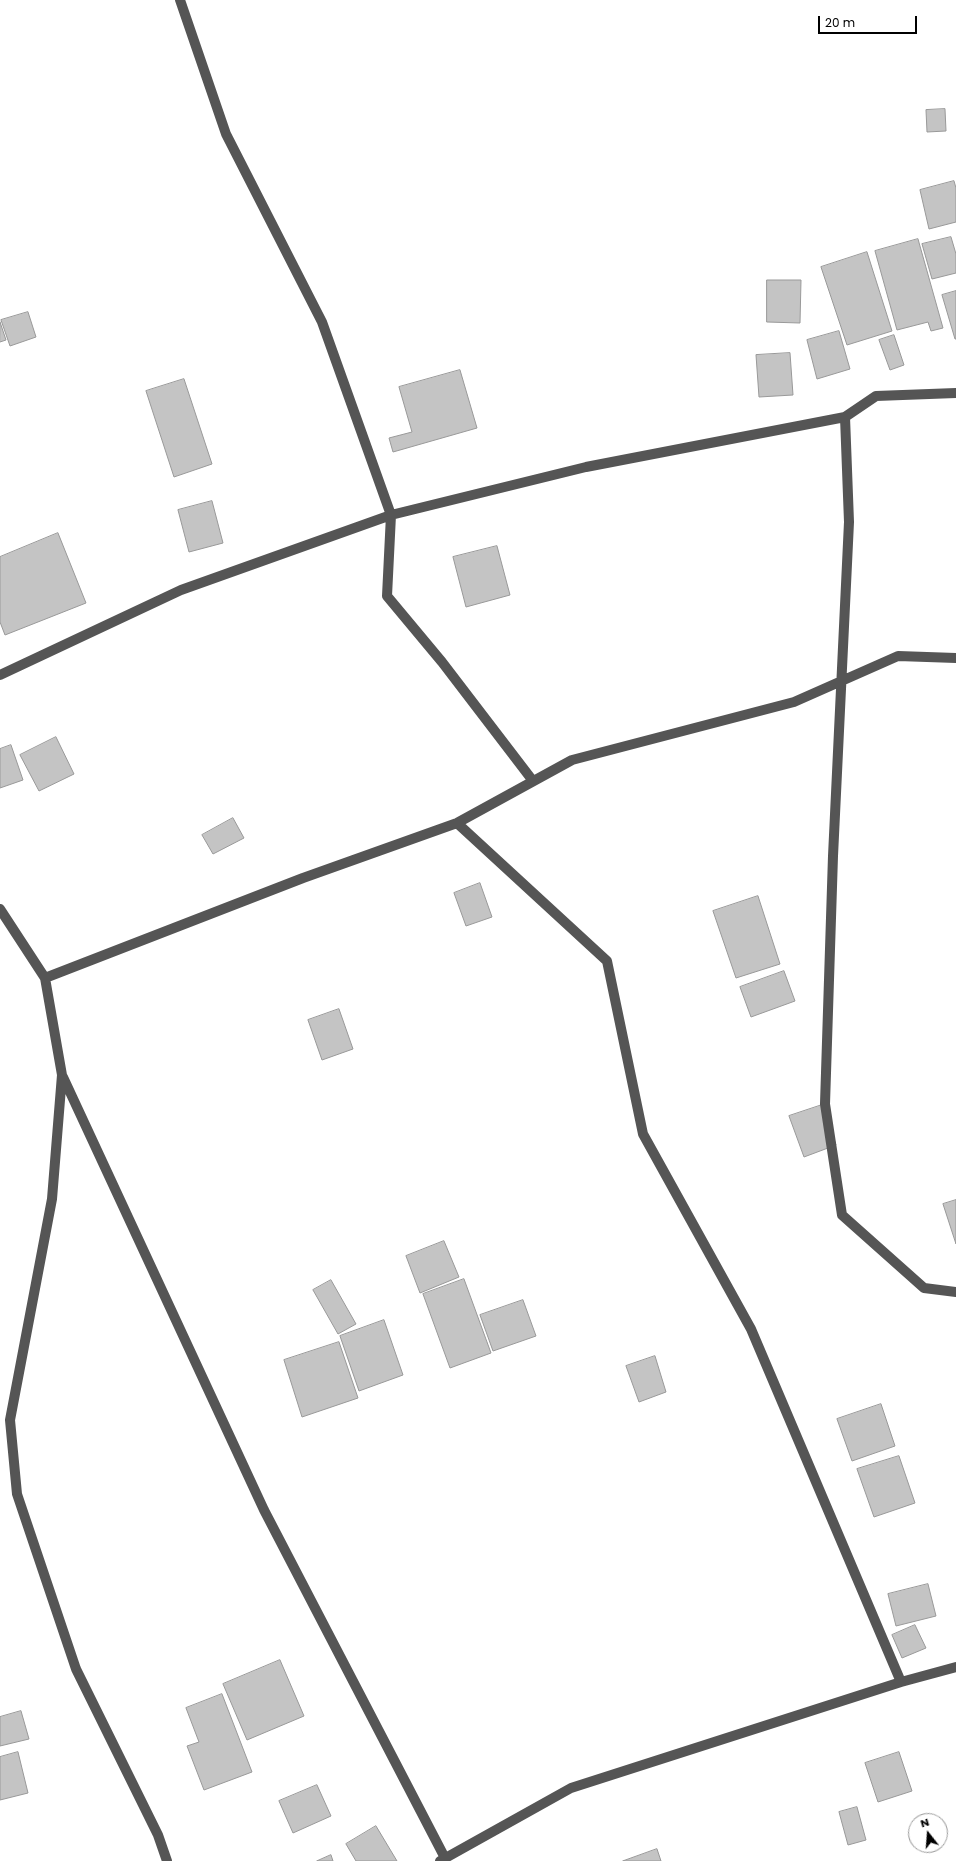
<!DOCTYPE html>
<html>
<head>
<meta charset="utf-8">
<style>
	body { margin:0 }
	#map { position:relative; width:956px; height:1861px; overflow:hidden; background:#fff; font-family:Poppins,sans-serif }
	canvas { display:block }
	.north { position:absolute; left:908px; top:1813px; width:40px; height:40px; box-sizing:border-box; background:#fff; border:1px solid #999; border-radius:50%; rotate:343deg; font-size:11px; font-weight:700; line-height:16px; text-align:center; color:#000 }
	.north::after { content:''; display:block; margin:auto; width:14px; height:18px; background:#000; clip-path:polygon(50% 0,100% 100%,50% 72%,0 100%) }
	.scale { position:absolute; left:818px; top:16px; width:99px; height:18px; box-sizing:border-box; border:2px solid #000; border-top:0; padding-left:5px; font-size:12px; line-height:14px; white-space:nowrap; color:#000; -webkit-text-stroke:3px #fff; paint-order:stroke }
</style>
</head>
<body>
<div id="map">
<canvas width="956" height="1861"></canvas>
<div class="north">N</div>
<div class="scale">20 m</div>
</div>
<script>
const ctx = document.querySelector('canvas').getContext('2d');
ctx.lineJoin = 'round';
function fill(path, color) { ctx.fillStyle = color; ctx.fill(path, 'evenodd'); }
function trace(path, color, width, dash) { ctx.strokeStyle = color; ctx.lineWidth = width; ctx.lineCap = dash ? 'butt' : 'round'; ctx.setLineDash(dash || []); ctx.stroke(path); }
const building = new Path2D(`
	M 945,109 L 946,131 L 927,132 L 926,110 Z
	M 954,181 L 956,188 L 956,222 L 929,229 L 920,190 Z
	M 951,237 L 956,254 L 956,273 L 932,279 L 922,244 Z
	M 918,239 L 943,328 L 931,331 L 928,322 L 897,330 L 875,251 Z
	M 867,252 L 892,331 L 847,345 L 821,267 Z
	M 767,280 L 801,280 L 800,323 L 767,322 Z
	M 956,291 L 956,339 L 955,339 L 942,295 Z
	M 28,312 L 36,337 L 10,346 L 1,320 Z
	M 0,322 L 6,340 L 0,342 Z
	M 839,331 L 850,369 L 817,379 L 807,340 Z
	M 894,335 L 904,365 L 890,370 L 879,340 Z
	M 790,353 L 793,395 L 759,397 L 756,355 Z
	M 460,370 L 477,428 L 393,452 L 389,438 L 412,432 L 399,387 Z
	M 184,379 L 212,464 L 174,477 L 146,391 Z
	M 212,501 L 223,543 L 189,552 L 178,510 Z
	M 58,533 L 86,603 L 5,635 L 0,622 L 0,557 Z
	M 497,546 L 510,595 L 466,607 L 453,557 Z
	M 56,737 L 74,774 L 39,791 L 20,755 Z
	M 11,745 L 23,780 L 0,788 L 0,749 Z
	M 233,818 L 244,838 L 213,854 L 202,835 Z
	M 480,883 L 492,917 L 466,926 L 454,893 Z
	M 758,896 L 780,964 L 736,978 L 713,911 Z
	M 784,971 L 795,1001 L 751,1017 L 740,987 Z
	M 339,1009 L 353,1049 L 322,1060 L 308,1020 Z
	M 822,1105 L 836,1145 L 804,1157 L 789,1116 Z
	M 956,1200 L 956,1244 L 943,1204 Z
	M 444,1241 L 459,1277 L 420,1293 L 406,1256 Z
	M 464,1279 L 491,1353 L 450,1368 L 423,1294 Z
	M 331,1280 L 356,1324 L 338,1334 L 313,1290 Z
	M 523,1300 L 536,1336 L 493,1351 L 480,1315 Z
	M 384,1320 L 403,1375 L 359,1391 L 340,1336 Z
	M 339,1342 L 358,1398 L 302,1417 L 284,1360 Z
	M 655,1356 L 666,1392 L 639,1402 L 626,1366 Z
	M 881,1404 L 895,1446 L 852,1461 L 837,1419 Z
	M 899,1456 L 915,1503 L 874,1517 L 857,1469 Z
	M 928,1584 L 936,1616 L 896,1626 L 888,1594 Z
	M 915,1625 L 926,1648 L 902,1658 L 892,1635 Z
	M 280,1660 L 304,1716 L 247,1740 L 223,1684 Z
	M 222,1694 L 252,1772 L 204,1790 L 187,1746 L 199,1742 L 186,1708 Z
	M 21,1711 L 29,1739 L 0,1746 L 0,1717 Z
	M 18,1752 L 28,1793 L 0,1800 L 0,1757 Z
	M 899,1752 L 912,1791 L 878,1802 L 865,1763 Z
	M 317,1785 L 331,1816 L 293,1833 L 279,1801 Z
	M 857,1807 L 866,1840 L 848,1845 L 839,1812 Z
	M 376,1826 L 397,1861 L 356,1861 L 346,1844 Z
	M 657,1849 L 661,1861 L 623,1861 Z
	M 331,1855 L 333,1861 L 317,1861 Z`);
fill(building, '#c4c4c4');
trace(building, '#999', 1);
trace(new Path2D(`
	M 180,0 L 226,134 L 322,322 L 391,515 L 387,596 L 442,662 L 533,781
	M 956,393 L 876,396 L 845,417 L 849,522 L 833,856 L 825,1104 L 842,1215 L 924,1288 L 956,1292
	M 0,675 L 181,590 L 391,515 L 586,467 L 845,417
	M 457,823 L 607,961 L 643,1134 L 751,1329 L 901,1682
	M 0,909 L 45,978 L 62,1075 L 52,1199 L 10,1420 L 17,1494 L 76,1669 L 158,1835 L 167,1861
	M 45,978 L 303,878 L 457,823 L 572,760 L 794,702 L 898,656 L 956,658
	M 63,1077 L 264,1510 L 445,1858
	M 440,1861 L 571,1788 L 901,1682 L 956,1667`), '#555', 10);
</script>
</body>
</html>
